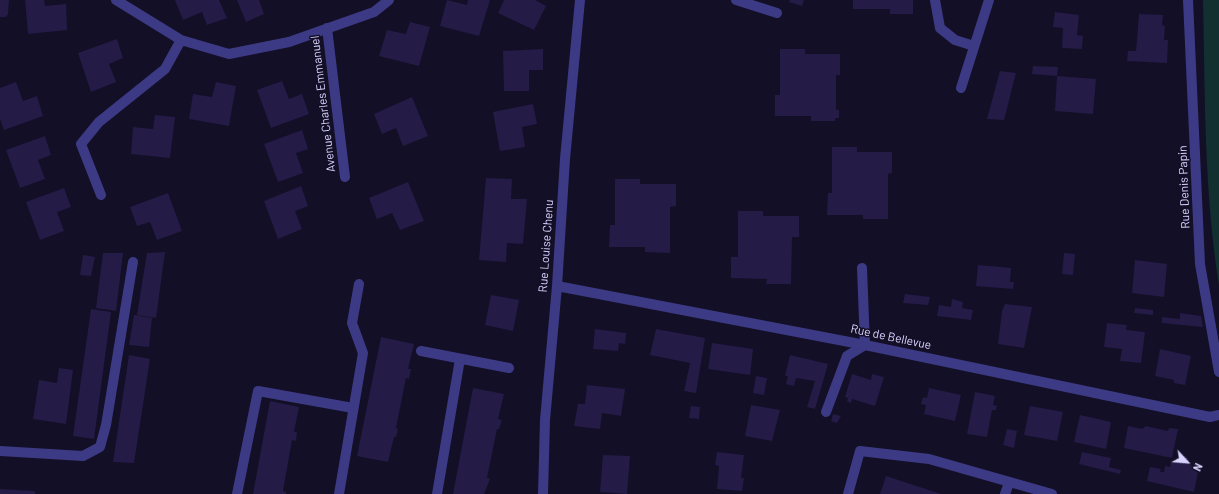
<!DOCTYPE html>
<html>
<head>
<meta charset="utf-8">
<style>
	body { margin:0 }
	#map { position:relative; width:1219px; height:494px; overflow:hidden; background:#130f26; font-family:Barlow,sans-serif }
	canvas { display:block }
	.north { position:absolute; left:1167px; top:442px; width:40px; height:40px; -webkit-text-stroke:3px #130f26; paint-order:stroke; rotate:116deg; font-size:11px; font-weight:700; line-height:16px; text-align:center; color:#d9d4ff }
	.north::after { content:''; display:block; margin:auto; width:14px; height:18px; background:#d9d4ff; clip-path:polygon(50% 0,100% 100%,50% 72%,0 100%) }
</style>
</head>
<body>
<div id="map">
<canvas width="1219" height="494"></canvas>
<div class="north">N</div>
</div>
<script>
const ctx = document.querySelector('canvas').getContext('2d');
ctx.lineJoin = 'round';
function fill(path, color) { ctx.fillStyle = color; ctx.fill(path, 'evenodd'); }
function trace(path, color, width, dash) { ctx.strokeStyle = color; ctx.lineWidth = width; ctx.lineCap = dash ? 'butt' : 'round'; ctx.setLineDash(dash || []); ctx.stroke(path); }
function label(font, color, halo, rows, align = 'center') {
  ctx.font = font + ' Barlow,sans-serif'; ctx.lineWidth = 3; ctx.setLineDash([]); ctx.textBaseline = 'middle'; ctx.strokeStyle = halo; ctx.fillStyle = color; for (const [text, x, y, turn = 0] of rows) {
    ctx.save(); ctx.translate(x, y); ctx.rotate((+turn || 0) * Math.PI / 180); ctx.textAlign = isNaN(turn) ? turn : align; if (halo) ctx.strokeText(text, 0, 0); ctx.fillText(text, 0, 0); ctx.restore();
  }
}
fill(new Path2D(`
	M 1203,0 L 1219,0 L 1219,285 C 1204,193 1205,93 1203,0 Z`), '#12302f');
fill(new Path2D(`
	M 0,0 L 9,0 L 8,14 L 6,17 L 0,17 Z
	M 25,0 L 44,0 L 45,6 L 66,4 L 67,30 L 28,34 Z
	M 175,0 L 219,0 L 227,18 L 207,25 L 202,12 L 183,20 Z
	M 237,0 L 259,0 L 264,14 L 246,22 Z
	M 447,0 L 467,5 L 468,0 L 490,0 L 479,36 L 440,26 Z
	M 504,0 L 535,0 L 546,6 L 534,30 L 498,13 Z
	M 790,0 L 804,0 L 802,6 L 789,2 Z
	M 853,0 L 913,0 L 913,14 L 890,14 L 890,9 L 853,9 Z
	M 1055,12 L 1079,15 L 1077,35 L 1083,36 L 1082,49 L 1062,48 L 1063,28 L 1053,27 Z
	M 1139,14 L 1163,15 L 1162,25 L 1165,26 L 1164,40 L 1168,40 L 1167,63 L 1127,61 L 1128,51 L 1136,51 Z
	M 410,22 L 430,27 L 419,66 L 379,56 L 387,30 L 406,34 Z
	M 117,39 L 123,58 L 109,64 L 116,82 L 91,92 L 78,53 Z
	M 543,49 L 543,70 L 529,70 L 529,91 L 504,91 L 503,51 Z
	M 780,49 L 805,49 L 805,54 L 840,54 L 840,75 L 836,75 L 836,110 L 839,110 L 839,118 L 835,118 L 835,121 L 811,121 L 811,116 L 775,116 L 775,95 L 780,95 Z
	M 1033,66 L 1058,67 L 1057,76 L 1096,79 L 1093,114 L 1055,111 L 1057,76 L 1032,74 Z
	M 1000,71 L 1016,73 L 1004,120 L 987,119 Z
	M 282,81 L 289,99 L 302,94 L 309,114 L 271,128 L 257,90 Z
	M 16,82 L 23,101 L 37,96 L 43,116 L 4,130 L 0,119 L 0,88 Z
	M 216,82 L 236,86 L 229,126 L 189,119 L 193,94 L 212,97 Z
	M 412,97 L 428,136 L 403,146 L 396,128 L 382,134 L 374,114 Z
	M 533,104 L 537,124 L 522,127 L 525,147 L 500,151 L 493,112 Z
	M 155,115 L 175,117 L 170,158 L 131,154 L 133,127 L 153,129 Z
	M 302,130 L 308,149 L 296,153 L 303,173 L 278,182 L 264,144 Z
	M 45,136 L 51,155 L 38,160 L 45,179 L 20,188 L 6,150 Z
	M 832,147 L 857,147 L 857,152 L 892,152 L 892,173 L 888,174 L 888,219 L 863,219 L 863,215 L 827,215 L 828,193 L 832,193 Z
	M 486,178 L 512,179 L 511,199 L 527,199 L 523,244 L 507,243 L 506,262 L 479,260 Z
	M 615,179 L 640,179 L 640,184 L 676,184 L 676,206 L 670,207 L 670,253 L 645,252 L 645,247 L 609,247 L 610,225 L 615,225 Z
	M 408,182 L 424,221 L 400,230 L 392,213 L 377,219 L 369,198 Z
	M 301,186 L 308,206 L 295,211 L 302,229 L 278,239 L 264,201 Z
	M 64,188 L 71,207 L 57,212 L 64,231 L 40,240 L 26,202 Z
	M 168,193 L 182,231 L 157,240 L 150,222 L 137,226 L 130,207 Z
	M 738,211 L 763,211 L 763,216 L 799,216 L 799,237 L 792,237 L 791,284 L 766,284 L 767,279 L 731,278 L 731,257 L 738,257 Z
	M 165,252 L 156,318 L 137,315 L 147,253 Z
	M 103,253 L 123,253 L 116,311 L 96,308 Z
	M 1064,253 L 1075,254 L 1073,275 L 1062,274 Z
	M 83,255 L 95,257 L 91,276 L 80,275 Z
	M 1135,260 L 1167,264 L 1164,297 L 1132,293 Z
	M 978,265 L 1011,268 L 1010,282 L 1014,282 L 1013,289 L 976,286 Z
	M 905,294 L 930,297 L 928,305 L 903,303 Z
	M 491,295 L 519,300 L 513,331 L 485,325 Z
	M 952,299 L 963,302 L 962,308 L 973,310 L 971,320 L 937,316 L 939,305 L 951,307 Z
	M 1005,304 L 1032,307 L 1024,348 L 998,344 L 1002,311 Z
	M 1135,308 L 1153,310 L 1153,315 L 1134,313 Z
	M 91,309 L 111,312 L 94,439 L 73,436 Z
	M 1180,313 L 1201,316 L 1203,327 L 1162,323 L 1162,317 L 1180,319 Z
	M 134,315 L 152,318 L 149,347 L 129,345 Z
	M 1107,323 L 1127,325 L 1126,330 L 1145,332 L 1141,363 L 1120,361 L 1122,349 L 1104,347 Z
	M 595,329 L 626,333 L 625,344 L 619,343 L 618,351 L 593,349 Z
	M 656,329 L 705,338 L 696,393 L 684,391 L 690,363 L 650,355 Z
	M 381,337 L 414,344 L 408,369 L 411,369 L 409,379 L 406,378 L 396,428 L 398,429 L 396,437 L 394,437 L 388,462 L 357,456 Z
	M 712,343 L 753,349 L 750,375 L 708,369 Z
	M 1160,349 L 1191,356 L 1185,385 L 1174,383 L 1174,380 L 1155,376 Z
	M 129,355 L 150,359 L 134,463 L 113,462 Z
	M 790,355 L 828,364 L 815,409 L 807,407 L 815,381 L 796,378 L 794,386 L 786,384 L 788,376 L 785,376 Z
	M 59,368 L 73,370 L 66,424 L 33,419 L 39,380 L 57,383 Z
	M 852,374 L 871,380 L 872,374 L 884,377 L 875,406 L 852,399 L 851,403 L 847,401 L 848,398 L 845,397 Z
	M 756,376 L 767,378 L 764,395 L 753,393 Z
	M 587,385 L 625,389 L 621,416 L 602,413 L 600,429 L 574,426 L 578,404 L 585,404 Z
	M 473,388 L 504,394 L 498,419 L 502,420 L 499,429 L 497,429 L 487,478 L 490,479 L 484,494 L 453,494 Z
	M 929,388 L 961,395 L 955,421 L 924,414 L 926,405 L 921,404 L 923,397 L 927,398 Z
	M 975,392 L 995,396 L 993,405 L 997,406 L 996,410 L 992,410 L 987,437 L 967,434 Z
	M 270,401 L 299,407 L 294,432 L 297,432 L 296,441 L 292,440 L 283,491 L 286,492 L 286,494 L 253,494 Z
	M 751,405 L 780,410 L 772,441 L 745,436 Z
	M 691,406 L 700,407 L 699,419 L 689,418 Z
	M 1030,406 L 1063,412 L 1057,441 L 1024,435 Z
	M 833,414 L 841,416 L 837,423 L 831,421 Z
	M 1080,415 L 1111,422 L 1106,449 L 1074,442 Z
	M 1128,426 L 1142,429 L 1146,426 L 1168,431 L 1169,428 L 1178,429 L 1172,458 L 1124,448 Z
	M 1007,429 L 1017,431 L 1014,448 L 1003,445 Z
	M 717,452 L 744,455 L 741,478 L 744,478 L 742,491 L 717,489 L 719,466 L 715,465 Z
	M 1082,452 L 1111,458 L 1109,467 L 1121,470 L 1120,474 L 1079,464 Z
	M 603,455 L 630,456 L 627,494 L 600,492 Z
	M 1183,456 L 1187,457 L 1189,461 L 1189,465 L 1195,466 L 1195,471 L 1198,472 L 1194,492 L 1147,481 L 1150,467 L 1161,469 L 1160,472 L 1164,472 L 1165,466 L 1170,467 L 1171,462 L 1179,463 Z
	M 886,476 L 941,494 L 880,494 Z
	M 0,489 L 35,491 L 35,494 L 0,494 Z`), '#241b47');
trace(new Path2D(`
	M 736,0 L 777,13
	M 935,0 L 940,28 L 955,40 L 974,46
	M 961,88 L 989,0
	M 421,351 L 509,368
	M 826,412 L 847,356 L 865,345
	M 0,451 L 83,456 L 100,447 L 106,425 L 133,262
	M 237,494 L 258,391 L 353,408
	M 339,494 L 363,353 L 352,323 L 359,284
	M 437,494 L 460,359`), '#3d3a85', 10);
trace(new Path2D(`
	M 116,0 L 181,40 L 229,54 L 289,42 L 374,12 L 389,0
	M 1188,0 L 1200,264 L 1219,372
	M 327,28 L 345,177
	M 101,195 L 81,144 L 99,122 L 165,69 L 181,40
	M 862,268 L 865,345
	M 557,286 L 865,345 L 1210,417 L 1219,415
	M 543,494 L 545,420 L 557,286 L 565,159 L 580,0
	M 848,494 L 860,451 L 929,459 L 1052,494
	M 1005,494 L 1009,483`), '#3d3a85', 10);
label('12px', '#d9d4ff', '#130f26', [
	["Avenue Charles Emmanuel",323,104,-97],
	["Rue Denis Papin",1184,187,-92],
	["Rue Louise Chenu",546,246,-86],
	["Rue de Bellevue",891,337,12]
]);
</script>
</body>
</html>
